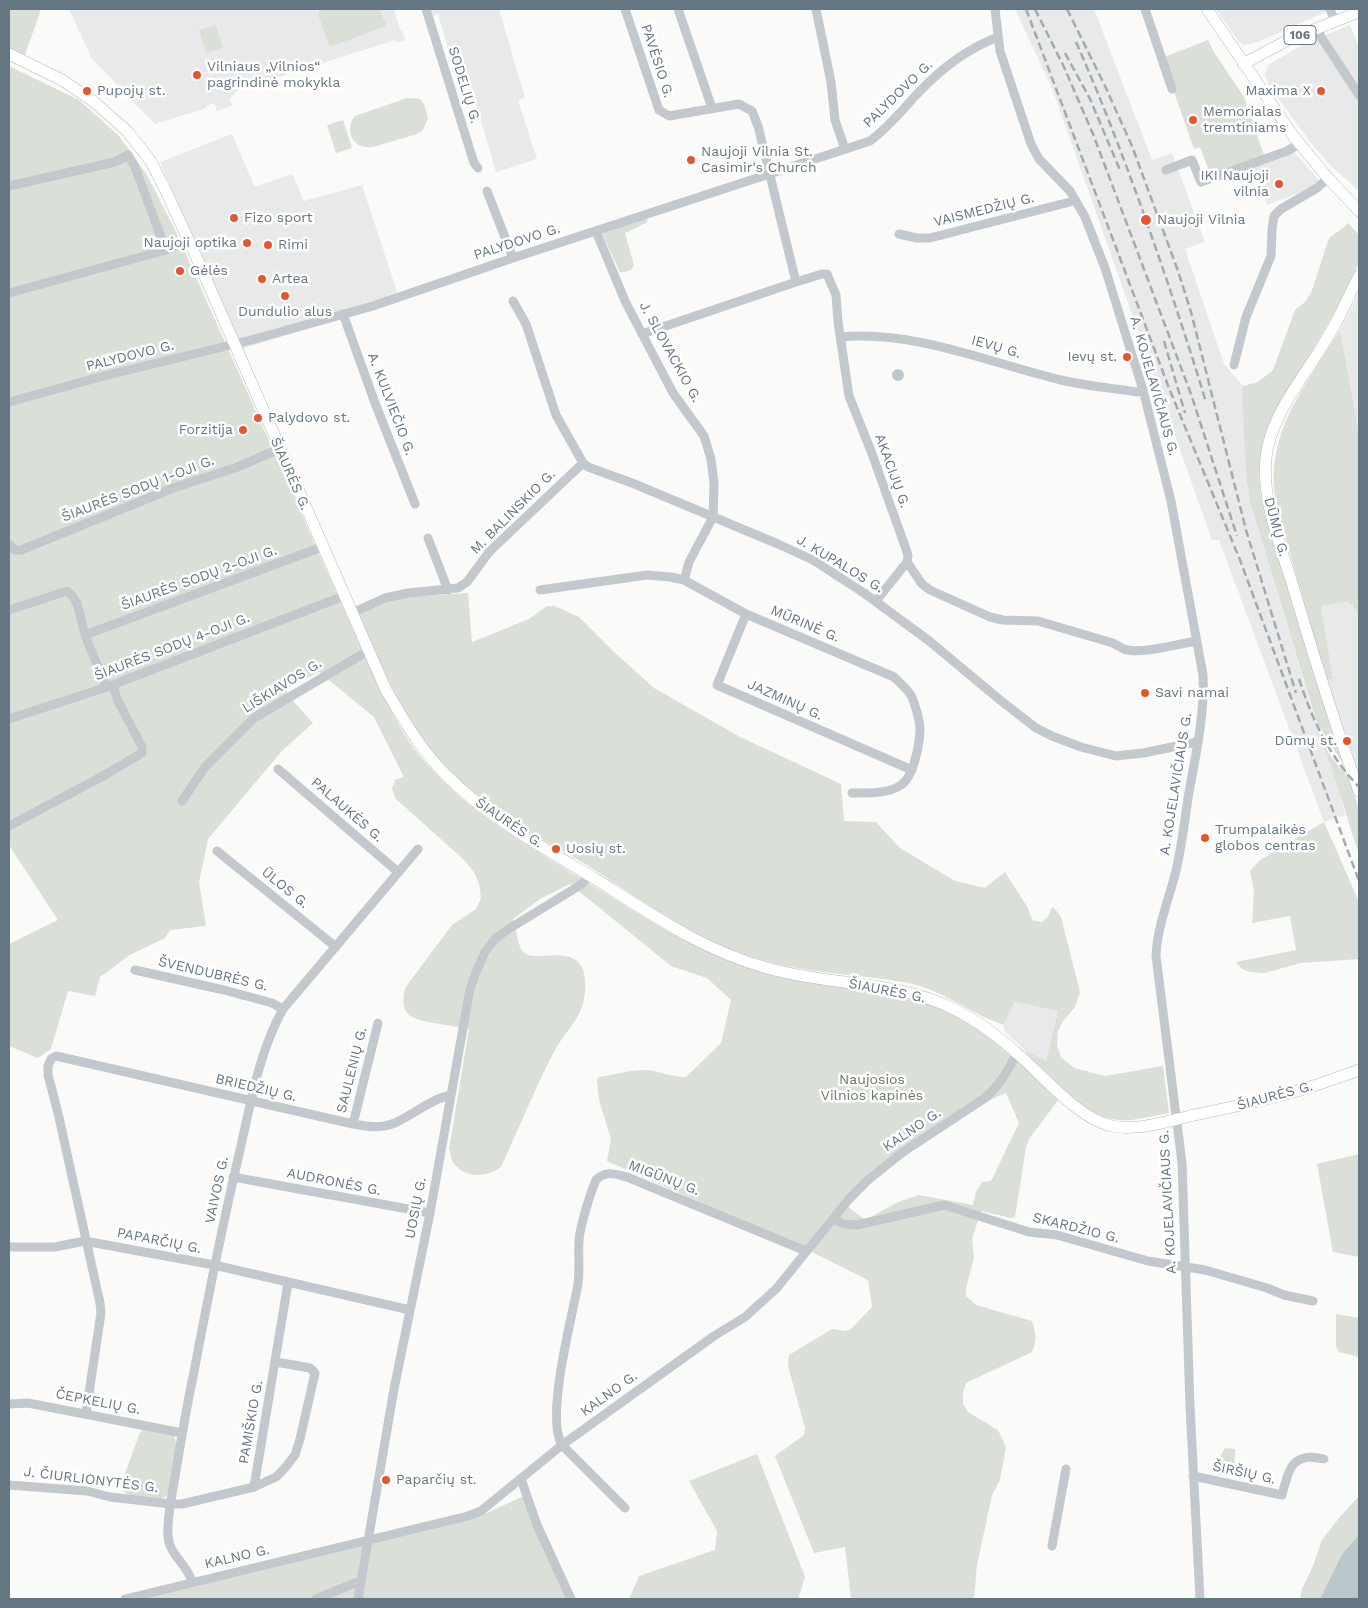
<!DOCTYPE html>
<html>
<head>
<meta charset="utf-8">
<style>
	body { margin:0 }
	#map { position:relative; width:1368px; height:1608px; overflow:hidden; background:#fafaf8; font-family:"Work Sans",sans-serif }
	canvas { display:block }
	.frame { position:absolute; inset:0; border:10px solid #657683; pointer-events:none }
</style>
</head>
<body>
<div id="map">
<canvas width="1368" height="1608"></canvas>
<div class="frame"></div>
</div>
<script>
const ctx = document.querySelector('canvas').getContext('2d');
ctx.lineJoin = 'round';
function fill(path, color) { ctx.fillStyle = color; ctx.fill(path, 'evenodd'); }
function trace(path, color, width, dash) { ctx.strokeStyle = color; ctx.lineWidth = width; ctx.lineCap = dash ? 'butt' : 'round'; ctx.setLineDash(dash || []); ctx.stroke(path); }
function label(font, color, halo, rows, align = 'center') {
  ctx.font = font + ' "Work Sans",sans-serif'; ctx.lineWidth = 5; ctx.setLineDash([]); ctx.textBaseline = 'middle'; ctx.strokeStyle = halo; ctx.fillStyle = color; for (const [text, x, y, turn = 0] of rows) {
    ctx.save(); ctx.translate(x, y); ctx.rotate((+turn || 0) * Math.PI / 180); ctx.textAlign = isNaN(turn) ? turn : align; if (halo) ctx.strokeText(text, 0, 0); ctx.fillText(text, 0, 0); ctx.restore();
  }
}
fill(new Path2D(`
	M 69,9 L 394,9 L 399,27 L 406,40 L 396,43 L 395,40 L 238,90 L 231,97 L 230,99 L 232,106 L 217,111 L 214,103 L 206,106 L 206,108 L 155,124 L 92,59 Z
	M 427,9 L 499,9 L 525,98 L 518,100 L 537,159 L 496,172 L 467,73 L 456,76 L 438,14 L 429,17 Z
	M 1015,9 L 1094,9 L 1152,160 L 1172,153 L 1205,242 L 1185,249 L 1224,364 L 1243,386 L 1246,476 L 1250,502 L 1322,742 L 1335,772 L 1345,815 L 1324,822 L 1219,540 L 1212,540 L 1052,88 Z
	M 1216,9 L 1330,9 L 1330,10 L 1258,42 L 1244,45 L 1238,41 Z
	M 1350,25 L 1359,47 L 1359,191 L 1329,164 L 1311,143 L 1269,86 L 1265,75 L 1268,66 L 1276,60 L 1306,43 Z
	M 232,134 L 255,187 L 292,174 L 304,201 L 362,185 L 400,301 L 241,349 L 160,162 Z
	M 1289,146 L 1322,184 L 1267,205 L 1251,160 Z
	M 1359,292 L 1359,433 L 1340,330 Z
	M 1348,601 L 1359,614 L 1359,774 L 1326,680 L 1333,679 L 1321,606 Z
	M 1014,1002 L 1058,1011 L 1046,1062 L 1026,1051 L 1004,1031 L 1004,1025 Z`), '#e8e9e9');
fill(new Path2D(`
	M 9,9 L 39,9 L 40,12 L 25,55 L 9,48 Z
	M 324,9 L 379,9 L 386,24 L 384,27 L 332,46 L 329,45 L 318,14 L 320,10 Z
	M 216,25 L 223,48 L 206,53 L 199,30 Z
	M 1208,40 L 1215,54 L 1244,97 L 1264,155 L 1211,176 L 1200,147 L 1194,149 L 1162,58 Z
	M 9,66 L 79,100 L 119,136 L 147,175 L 176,232 L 362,650 C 378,684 393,720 415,750 C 461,810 532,848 595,887 C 644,917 694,949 748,968 L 906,997 C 938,1006 970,1020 996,1041 C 1018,1059 1038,1080 1059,1099 L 1029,1139 L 1026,1148 L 1015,1217 L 1011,1218 L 981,1211 L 972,1239 L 974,1258 L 966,1288 L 966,1296 L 976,1305 L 1032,1321 C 1036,1332 1037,1341 1032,1352 L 966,1383 L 963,1393 L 963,1404 L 968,1412 L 998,1430 L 1006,1447 L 1000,1480 L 992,1495 L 977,1565 L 974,1599 L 851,1599 L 845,1547 L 814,1553 L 775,1456 L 804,1435 L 805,1428 L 788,1366 L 789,1355 L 832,1329 L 845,1331 L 851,1329 L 872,1307 L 868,1280 L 810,1251 L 607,1161 L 611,1139 L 599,1100 L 597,1080 L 599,1077 C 614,1075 631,1069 647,1070 C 660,1071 673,1078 686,1077 L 721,1043 L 731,1000 L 707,978 L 671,966 L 570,884 L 540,899 L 513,919 C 516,928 517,940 521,949 C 530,965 560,947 577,961 C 588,970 586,992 583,1004 C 577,1023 564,1033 555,1050 C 535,1088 519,1128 501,1167 C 487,1178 461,1179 452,1160 C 451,1157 450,1152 449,1149 L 469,1029 C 457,1027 446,1025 434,1023 C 410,1019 399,1014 405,988 L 452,925 L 476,909 L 481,898 L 479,884 L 474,872 L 463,859 L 396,799 L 392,789 L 395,780 L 404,777 L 374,717 L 319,672 L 285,689 L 295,703 L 313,723 L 282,751 L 208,839 L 199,882 L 206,926 L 170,930 L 165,938 L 130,955 L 100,977 L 95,996 L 68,991 L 51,1049 L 38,1058 L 9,1046 L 9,944 L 58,920 L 9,845 ZM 1006,1093 L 1019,1123 L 991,1181 L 982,1182 L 976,1192 L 973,1205 L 919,1195 L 898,1202 L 865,1220 L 848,1207 C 873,1175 909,1152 943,1130 C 964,1116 983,1102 1006,1093 Z
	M 407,98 L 420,99 L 424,104 L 428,118 L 423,130 L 417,134 L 373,147 C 354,150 343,131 355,116 Z
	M 343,120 L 352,148 L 336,153 L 327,125 Z
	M 646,218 L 648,220 L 646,223 L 625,233 L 634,265 L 631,270 L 620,273 L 603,235 L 603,233 Z
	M 1348,223 L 1359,235 L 1359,263 L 1341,302 L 1268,426 L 1260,459 L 1259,476 L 1261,496 L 1301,633 L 1343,764 L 1317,723 L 1250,502 L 1246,476 L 1242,390 L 1243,386 L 1258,382 L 1273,370 L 1295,310 L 1305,302 L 1311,293 L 1329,238 C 1336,232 1341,231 1348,223 Z
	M 1340,330 L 1359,433 L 1359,614 L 1348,601 L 1321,606 L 1333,679 L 1326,680 L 1277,508 C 1262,435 1304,389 1340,330 Z
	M 468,593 L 472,642 L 529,619 L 547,606 L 555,606 L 579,617 L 614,652 L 654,688 L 740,737 L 841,784 L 844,821 L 876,822 L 900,848 L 955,881 L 985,888 L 1005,872 L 1028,908 L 1032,920 L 1042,922 L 1048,917 L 1052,907 L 1057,911 L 1061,917 L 1080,992 L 1075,1007 L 1063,1021 L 1058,1031 L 1057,1046 L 1061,1057 L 1074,1068 L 1105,1076 L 1163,1066 L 1169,1113 C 1153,1116 1136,1121 1119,1120 C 1085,1119 1049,1075 1026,1053 L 1026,1051 L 1046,1061 L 1058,1011 L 1014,1002 L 1004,1025 C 975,1016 950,995 920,986 C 906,982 891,980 876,978 C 836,973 792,970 753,958 C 699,942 648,905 601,874 C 568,852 530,835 497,812 C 453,781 417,738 393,690 C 380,665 369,639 357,613 L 400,597 Z
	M 1322,742 L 1331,757 L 1348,777 L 1359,808 L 1359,854 C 1346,817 1337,779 1322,742 Z
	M 1324,822 L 1359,902 L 1359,959 L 1301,963 L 1264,973 L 1250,972 L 1242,969 L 1236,962 L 1296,950 L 1290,916 L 1252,923 L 1254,892 L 1250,871 L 1260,860 Z
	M 1359,1154 L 1359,1257 L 1333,1252 L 1317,1164 Z
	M 1336,1314 L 1359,1318 L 1359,1357 L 1339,1352 L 1336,1346 Z
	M 145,1429 L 174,1436 C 180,1448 170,1479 168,1494 L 165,1497 L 160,1499 C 152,1498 127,1497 123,1491 C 121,1488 122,1485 122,1482 L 140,1432 Z
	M 1225,1448 L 1235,1449 L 1234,1476 L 1218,1475 L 1219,1459 Z
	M 757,1454 L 805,1577 L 798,1599 L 629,1599 L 639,1576 L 715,1550 L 717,1531 L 689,1481 Z
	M 530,1493 L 549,1549 L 574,1599 L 128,1599 L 487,1513 Z
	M 1359,1496 L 1359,1535 L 1342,1554 L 1320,1599 L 1300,1599 L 1302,1589 L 1313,1566 L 1322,1540 L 1339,1518 Z`), '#dadfd7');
fill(new Path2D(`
	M892 375a6 6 0 1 1 12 0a6 6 0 1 1-12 0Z
	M 1359,1535 L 1359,1599 L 1320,1599 L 1342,1554 Z`), '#bbc7cb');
const major = new Path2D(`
	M 1207,9 L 1294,137 L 1328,178 L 1359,211
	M 9,54 L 62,80 L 93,101 L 127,131 L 150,160 L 165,189 L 203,272 L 386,690 C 403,719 420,749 444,773 C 488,818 544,848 597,880 C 653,915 702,950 767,968 C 829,986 896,980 954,1009 C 978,1021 999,1037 1019,1055 C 1044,1077 1079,1119 1112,1126 C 1138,1131 1165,1122 1190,1116 C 1223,1109 1257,1102 1290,1093 C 1313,1087 1336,1078 1359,1070
	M 1243,64 L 1290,39 L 1359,12
	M 1359,276 C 1348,297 1339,320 1326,340 C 1306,374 1277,407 1268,446 C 1257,492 1282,548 1295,593 C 1315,660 1335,726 1359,791`);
trace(major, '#b5babe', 12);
trace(new Path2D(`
	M 426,9 L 474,163 L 478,168
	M 625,9 L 659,110 L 669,116 L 739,104 L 752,111 L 758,126 L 796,282
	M 678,9 L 712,108
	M 816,9 L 831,82 L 835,120 L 845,149
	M 995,9 L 1000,51 L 1031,144 L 1039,159 L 1070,191 L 1085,217 L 1105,268 L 1143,390 L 1171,501 L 1203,675 C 1205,713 1196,754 1189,792 C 1185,818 1182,845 1176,871 C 1169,899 1157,927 1156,956 L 1182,1163 L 1190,1406 L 1200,1599
	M 1145,9 L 1172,89
	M 1330,9 L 1335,21
	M 1318,27 L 1321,37 L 1359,95
	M 1166,170 L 1192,160 L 1201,182 L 1287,151 L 1299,144
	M 9,186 L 115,162 L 128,155 L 134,165 L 166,250
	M 487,191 L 513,258
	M 596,231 L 625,301 L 673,393 L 704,436 L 711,459 L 714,484 L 713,517 L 689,562 L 684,580
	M 899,234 L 917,238 L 930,238 L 1070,202 L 1075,199
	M 9,293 L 166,250 L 188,241
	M 513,301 L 526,324 L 556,415 L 583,463 L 588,467 L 632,483 L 778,544 L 813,560 L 864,593 L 928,640 L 1000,700 L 1036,728 L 1052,736 L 1081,747 L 1116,756 L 1143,753 L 1197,742
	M 343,314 L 375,403 L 415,504
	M 642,334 L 796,282 L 822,274 L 827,274 L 836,295 L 838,322 L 849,396 L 871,451 L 906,549 L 908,556 L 907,562 L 922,584 L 930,590 L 990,617 L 1003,620 L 1038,621 L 1113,643 C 1116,645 1120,647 1124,649 C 1138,655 1179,644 1196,641
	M 841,337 C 915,330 990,363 1061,380 C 1086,386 1112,388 1137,392 L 1143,390
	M 1234,365 L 1246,317 L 1271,256 L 1272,229 L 1274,216 L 1281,209 L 1317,188 L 1328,178
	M 9,402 L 104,376 L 255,339 L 373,306 L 513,258 L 870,141 C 889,127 903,109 919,92 C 942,68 966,49 998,37
	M 428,538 L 448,590
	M 9,544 L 14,550 L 21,550 L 176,487 L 235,468 L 279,449
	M 540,590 L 647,575 L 671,577 L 684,580 L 746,614 L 894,677 C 900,683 908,689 912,697 C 915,705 919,719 920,727 C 920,742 914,777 901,785 C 889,794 866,793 852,793
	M 876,601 L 907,562
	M 9,610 L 67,591 C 81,601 80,622 86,637 C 92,654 100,671 107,687
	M 352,613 L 385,598 L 408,593 L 458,588 L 467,582 L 489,552 L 583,463
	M 746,614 L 717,685 L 912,770
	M 85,635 L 322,547
	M 9,719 L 107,687 L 344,596
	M 278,769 L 398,872
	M 182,801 L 205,767 L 254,718 L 368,651
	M 9,826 L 103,776 L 142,753 L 142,747 L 117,699 L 113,685
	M 217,851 L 336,947
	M 135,970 L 224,990 L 272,1003 L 283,1009
	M 353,1124 L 378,1023
	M 233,1177 L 430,1213
	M 833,1219 L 844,1224 L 857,1225 L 944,1205 L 1029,1232 L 1057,1235 L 1148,1261 L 1205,1270 L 1267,1288 L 1284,1295 L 1313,1301
	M 9,1247 L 55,1247 L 85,1241 L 214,1265 L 410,1310
	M 9,1404 L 28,1403 L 182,1433
	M 86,1413 L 101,1313 L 100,1303 L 58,1113 L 48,1075 L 48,1066 L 51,1059 L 56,1056 L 353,1124 C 366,1126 379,1129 392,1124 C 407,1119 438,1094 451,1096
	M 1193,1476 L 1282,1495 C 1289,1469 1292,1451 1324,1459
	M 521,1479 L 537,1525 L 571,1599
	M 9,1485 L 87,1491 L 110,1497 L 171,1504 L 182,1504 L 254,1487 L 276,1477 L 284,1469 L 295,1455 L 300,1439 L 315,1373 L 310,1368 L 276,1362
	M 254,1487 L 288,1283
	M 625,1508 L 562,1445 C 545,1417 572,1318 578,1284 C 580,1270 578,1256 579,1242 C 579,1229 591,1191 596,1180 C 605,1170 615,1174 627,1177 L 806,1251
	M 1052,1546 L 1066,1469
	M 192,1582 C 188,1565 169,1555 168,1536 C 167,1519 171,1500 174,1483 C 180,1446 186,1409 194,1372 C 208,1297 223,1223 240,1150 C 251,1102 259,1052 283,1009 L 418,849
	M 125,1599 L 468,1516 L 481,1511 L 562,1445 L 714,1336 L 745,1317 L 776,1289 L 849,1199 L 868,1180 L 903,1152 L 985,1098 C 1000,1085 1008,1070 1017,1053
	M 316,1599 L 355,1583 L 361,1582
	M 358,1599 L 394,1389 L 430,1213 L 470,989 L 477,970 L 485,952 L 495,939 L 507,930 L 582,884 L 589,876`), '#c3c8cc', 9);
trace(major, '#fff', 11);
trace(new Path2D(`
	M 1026,9 L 1169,388 L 1240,560 L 1359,881
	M 1035,9 L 1064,67 L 1093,134 L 1191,394 L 1237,536
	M 1067,9 L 1105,86 L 1132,146 L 1178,271 L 1191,312 L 1246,530 L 1296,693
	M 1076,42 C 1100,96 1121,151 1141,206 C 1164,271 1186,336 1206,402
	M 1065,53 L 1090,99 L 1120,170
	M 1164,341 L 1185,413
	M 1299,679 C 1312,719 1329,756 1359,787`), '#a2aab0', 2.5, [8, 4]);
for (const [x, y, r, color] of [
	[197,75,5,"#e4572e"],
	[87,91,5,"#e4572e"],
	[1321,91,5,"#e4572e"],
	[1193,120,5,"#e4572e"],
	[691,160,5,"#e4572e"],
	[1279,184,5,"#e4572e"],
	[234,218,5,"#e4572e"],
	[1146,220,6,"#e4572e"],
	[247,243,5,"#e4572e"],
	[268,245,5,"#e4572e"],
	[180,271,5,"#e4572e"],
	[262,279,5,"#e4572e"],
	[285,296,5,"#e4572e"],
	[1127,357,5,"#e4572e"],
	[258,418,5,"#e4572e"],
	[243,430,5,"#e4572e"],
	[1145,693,5,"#e4572e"],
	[1347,741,5,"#e4572e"],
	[1205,838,5,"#e4572e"],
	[556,849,5,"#e4572e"],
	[386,1480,5,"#e4572e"]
]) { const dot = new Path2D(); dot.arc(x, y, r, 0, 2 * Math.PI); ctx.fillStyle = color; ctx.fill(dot); trace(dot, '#fff', 2); }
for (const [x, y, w] of [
	[1300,35,32]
]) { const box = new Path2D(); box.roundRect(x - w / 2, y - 9.5, w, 19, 4); ctx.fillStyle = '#fff'; ctx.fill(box); trace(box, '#657683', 1); }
label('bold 12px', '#657683', null, [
	["106",1300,35]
]);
label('14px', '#657683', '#fff', [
	["PAVĖSIO G.",657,61,72],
	["SODELIŲ G.",464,85,73],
	["PALYDOVO G.",898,94,-44],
	["VAISMEDŽIŲ G.",984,210,-14],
	["PALYDOVO G.",517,242,-18],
	["IEVŲ G.",996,347,16],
	["J. SLOVACKIO G.",670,352,61],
	["PALYDOVO G.",130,356,-14],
	["A. KOJELAVIČIAUS G.",1154,386,74],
	["A. KULVIEČIO G.",391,404,69],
	["AKACIJŲ G.",892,471,70],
	["ŠIAURĖS G.",290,474,66],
	["ŠIAURĖS SODŲ 1-OJI G.",138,489,-21],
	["M. BALINSKIO G.",513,512,-45],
	["DŪMŲ G.",1276,527,75],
	["J. KUPALOS G.",840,564,31],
	["ŠIAURĖS SODŲ 2-OJI G.",199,578,-20],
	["MŪRINĖ G.",805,624,23],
	["ŠIAURĖS SODŲ 4-OJI G.",172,647,-21],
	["LIŠKIAVOS G.",282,686,-32],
	["JAZMINŲ G.",785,700,24],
	["A. KOJELAVIČIAUS G.",1176,784,-81],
	["PALAUKĖS G.",347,810,41],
	["ŠIAURĖS G.",509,823,34],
	["ŪLOS G.",285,888,39],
	["ŠVENDUBRĖS G.",213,974,13],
	["ŠIAURĖS G.",887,991,11],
	["SAULENIŲ G.",352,1070,-76],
	["BRIEDŽIŲ G.",256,1088,13],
	["ŠIAURĖS G.",1275,1096,-15],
	["KALNO G.",912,1130,-34],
	["MIGŪNŲ G.",664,1178,21],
	["AUDRONĖS G.",334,1182,11],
	["VAIVOS G.",217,1190,-78],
	["A. KOJELAVIČIAUS G.",1168,1202,-93],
	["UOSIŲ G.",416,1208,-79],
	["SKARDŽIO G.",1076,1228,14],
	["PAPARČIŲ G.",159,1241,11],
	["KALNO G.",609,1394,-36],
	["ČEPKELIŲ G.",98,1402,11],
	["PAMIŠKIO G.",251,1422,-80],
	["ŠIRŠIŲ G.",1244,1473,12],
	["J. ČIURLIONYTĖS G.",91,1480,7],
	["KALNO G.",237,1557,-13]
]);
label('14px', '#657683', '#fff', [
	["Vilniaus „Vilnios“",207,67],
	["pagrindinė mokykla",207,83],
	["Pupojų st.",97,91],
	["Maxima X",1311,91,"right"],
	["Memorialas",1203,112],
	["tremtiniams",1203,128],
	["Naujoji Vilnia St.",701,152],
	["Casimir's Church",701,168],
	["IKI Naujoji",1269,176,"right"],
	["vilnia",1269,192,"right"],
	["Fizo sport",244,218],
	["Naujoji Vilnia",1157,220],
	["Naujoji optika",237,243,"right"],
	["Rimi",278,245],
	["Gėlės",190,271],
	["Artea",272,279],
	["Dundulio alus",285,312,"center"],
	["Ievų st.",1117,357,"right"],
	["Palydovo st.",268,418],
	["Forzitija",233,430,"right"],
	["Savi namai",1155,693],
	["Dūmų st.",1337,741,"right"],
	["Trumpalaikės",1215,830],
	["globos centras",1215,846],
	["Uosių st.",566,849],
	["Paparčių st.",396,1480]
], 'left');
label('14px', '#687a64', '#fff', [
	["Naujosios",872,1080],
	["Vilnios kapinės",872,1096]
]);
</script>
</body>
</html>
